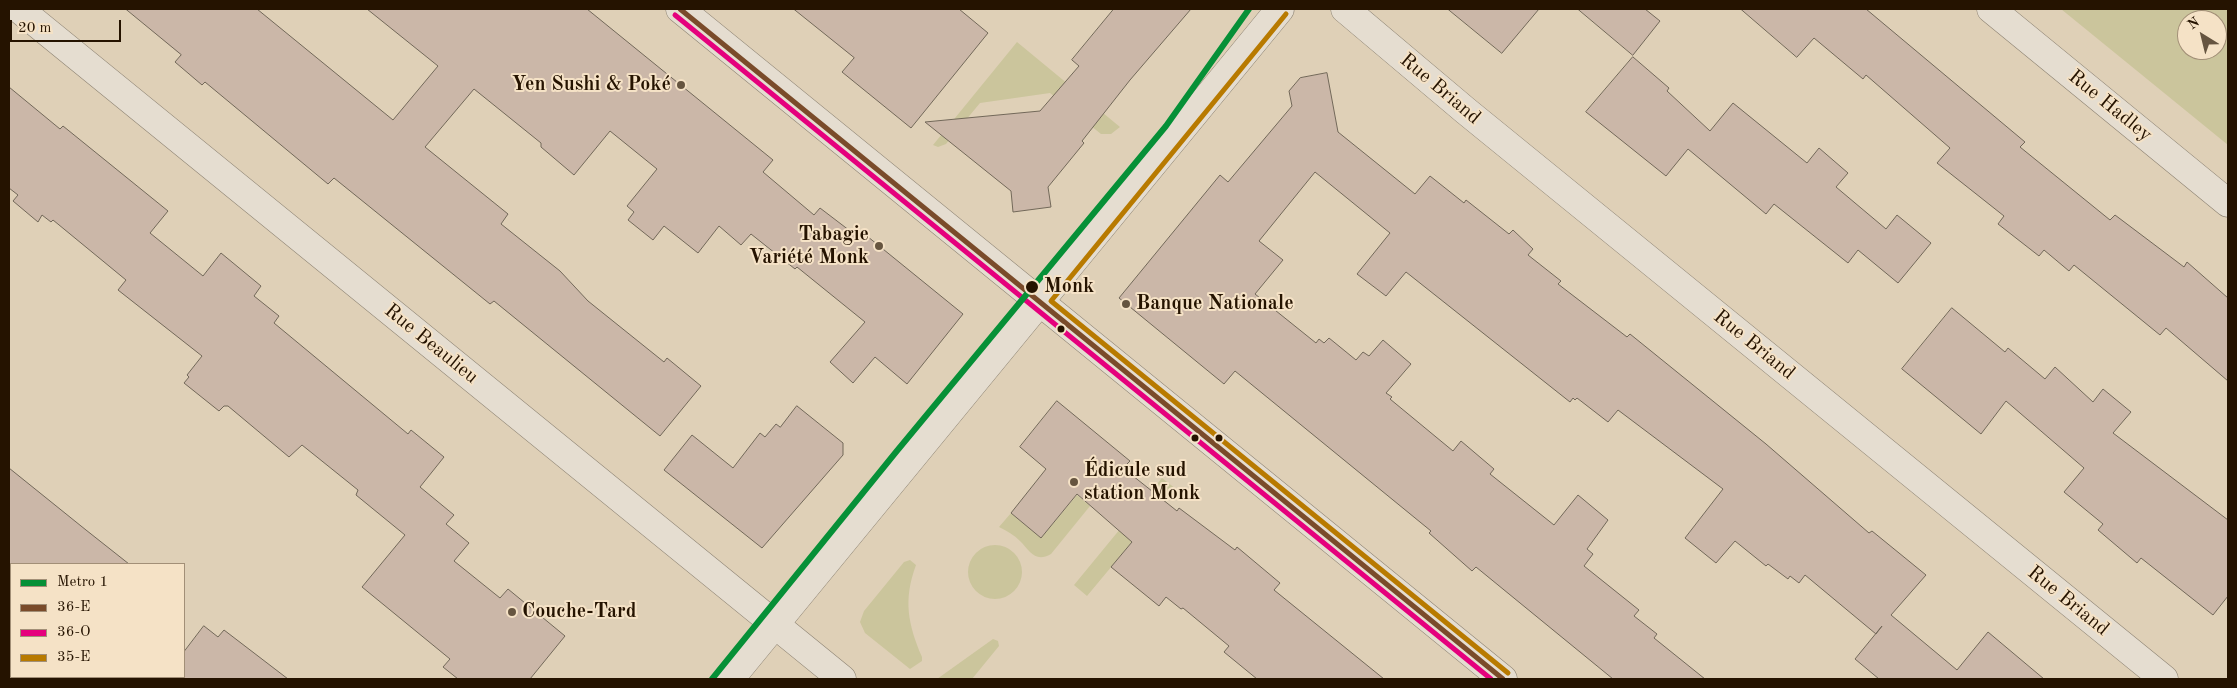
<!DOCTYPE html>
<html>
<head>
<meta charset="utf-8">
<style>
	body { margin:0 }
	#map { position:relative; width:2237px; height:688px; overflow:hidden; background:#dfd0b7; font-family:"Old Standard TT",serif }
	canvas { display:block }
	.frame { position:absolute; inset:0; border:10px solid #251300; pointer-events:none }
	.legend { position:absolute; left:10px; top:563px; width:175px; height:115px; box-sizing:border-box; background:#f5e2c6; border:1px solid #a28f77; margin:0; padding:6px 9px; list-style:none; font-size:15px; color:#251300 }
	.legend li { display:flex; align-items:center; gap:10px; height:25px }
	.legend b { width:25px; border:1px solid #a28f77 }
	.north { position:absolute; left:2177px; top:10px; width:50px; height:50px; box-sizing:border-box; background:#f5e2c6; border:1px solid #a28f77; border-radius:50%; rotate:324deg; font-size:14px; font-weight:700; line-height:20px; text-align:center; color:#251300 }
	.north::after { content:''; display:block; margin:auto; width:18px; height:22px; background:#665540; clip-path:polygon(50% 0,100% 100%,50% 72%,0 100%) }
	.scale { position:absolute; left:10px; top:20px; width:111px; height:22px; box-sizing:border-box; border:2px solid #251300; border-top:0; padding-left:6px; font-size:15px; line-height:18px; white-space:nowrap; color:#251300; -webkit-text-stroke:4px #f5e2c6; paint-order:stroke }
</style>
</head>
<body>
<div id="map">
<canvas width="2237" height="688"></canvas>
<div class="frame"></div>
<ul class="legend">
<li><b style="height:6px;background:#069037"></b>Metro 1</li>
<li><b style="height:6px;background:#7a4b2a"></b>36-E</li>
<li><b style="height:6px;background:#e5007d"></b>36-O</li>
<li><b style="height:6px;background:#b87a00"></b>35-E</li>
</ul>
<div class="north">N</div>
<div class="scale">20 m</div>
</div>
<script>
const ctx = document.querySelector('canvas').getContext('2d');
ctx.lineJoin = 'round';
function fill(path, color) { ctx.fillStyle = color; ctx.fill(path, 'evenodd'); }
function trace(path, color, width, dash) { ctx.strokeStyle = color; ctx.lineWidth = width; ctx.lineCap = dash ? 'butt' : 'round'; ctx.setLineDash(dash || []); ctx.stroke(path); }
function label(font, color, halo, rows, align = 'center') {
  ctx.font = font + ' "Old Standard TT",serif'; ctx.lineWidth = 4; ctx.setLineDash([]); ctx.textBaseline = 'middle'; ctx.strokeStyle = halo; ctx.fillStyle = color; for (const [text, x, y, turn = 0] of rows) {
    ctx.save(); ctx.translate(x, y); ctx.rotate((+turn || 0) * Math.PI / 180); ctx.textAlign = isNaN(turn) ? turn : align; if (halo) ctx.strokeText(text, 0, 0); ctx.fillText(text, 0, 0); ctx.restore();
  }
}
fill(new Path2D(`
	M 2061,9 L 2228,9 L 2228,145 ZM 2187,20 L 2217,20 L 2217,50 L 2187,50 Z
	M 1017,42 L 1120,127 L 1111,134 L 1101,134 L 1050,93 L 980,103 L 946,144 L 938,147 L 933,145 Z
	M 1162,478 L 1176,489 L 1087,596 L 1074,585 Z
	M 1077,495 L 1090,506 L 1051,554 C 1035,563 1030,551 1020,541 C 1014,535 1007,531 999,527 L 1011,513 L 1041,538 Z
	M968 572a27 27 0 1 1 54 0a27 27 0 1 1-54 0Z
	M 910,560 L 916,565 C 903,600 908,624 922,657 L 922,661 L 910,669 L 865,633 L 860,622 L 864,611 L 904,562 Z
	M 993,639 L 998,641 L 999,646 L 972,679 L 937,679 Z`), '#cbc59c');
const building = new Path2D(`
	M 126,9 L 257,9 L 393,120 L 438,66 L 367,9 L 587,9 L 773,160 L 763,172 L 814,215 L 820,208 L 858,237 L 862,232 L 963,314 L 907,384 L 875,357 L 853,383 L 830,362 L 865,322 L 797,267 L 795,269 L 751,234 L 741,245 L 719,226 L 698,253 L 664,226 L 653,240 L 628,220 L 634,212 L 627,206 L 657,169 L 610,131 L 574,175 L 541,147 L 541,143 L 474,89 L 425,147 L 508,214 L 501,224 L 560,271 L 588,301 L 664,362 L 667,358 L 701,386 L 660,436 L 494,301 L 490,304 L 334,178 L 328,184 L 205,82 L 202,85 L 175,62 L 181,55 Z
	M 794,9 L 959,9 L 988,33 L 911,128 L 842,72 L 854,58 Z
	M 1114,9 L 1191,9 L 1130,80 L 1082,141 L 1084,143 L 1048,187 L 1051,207 L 1013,212 L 1011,191 L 925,122 L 1040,111 L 1079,66 L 1072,60 Z
	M 1448,9 L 1539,9 L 1502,53 Z
	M 1578,9 L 1645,9 L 1660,21 L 1633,55 Z
	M 1741,9 L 1866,9 L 2025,142 L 2020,147 L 2110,220 L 2115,215 L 2184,267 L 2187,262 L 2228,298 L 2228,381 L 2166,328 L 2160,335 L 2074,265 L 2069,271 L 2044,250 L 2039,256 L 1998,224 L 2004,216 L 1937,163 L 1950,148 L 1866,75 L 1863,79 L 1814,38 L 1797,57 Z
	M 1633,57 L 1669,88 L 1667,91 L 1710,131 L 1733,103 L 1807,163 L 1819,148 L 1848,173 L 1836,187 L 1886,229 L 1897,215 L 1931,243 L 1898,283 L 1858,250 L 1848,263 L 1774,204 L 1766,214 L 1688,149 L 1666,176 L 1586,112 Z
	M 1327,73 L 1338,132 L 1415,194 L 1430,176 L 1464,203 L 1466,200 L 1509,234 L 1513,230 L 1533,249 L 1528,255 L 1561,281 L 1558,284 L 1627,337 L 1630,334 L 1766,444 L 1869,533 L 1872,531 L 1926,575 L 1891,615 L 1957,670 L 1988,632 L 2044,679 L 1879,679 L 1855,659 L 1882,626 L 1876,634 L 1805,575 L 1799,583 L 1790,576 L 1788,579 L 1768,564 L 1766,566 L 1735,541 L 1716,563 L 1685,538 L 1723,489 L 1618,410 L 1608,422 L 1577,398 L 1575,400 L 1573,398 L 1570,402 L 1406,272 L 1386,296 L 1357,274 L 1390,233 L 1315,172 L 1259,241 L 1283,260 L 1255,294 L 1316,343 L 1319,339 L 1324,343 L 1329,338 L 1356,360 L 1363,352 L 1369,356 L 1383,340 L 1411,364 L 1386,393 L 1392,397 L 1390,399 L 1453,451 L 1461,441 L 1494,469 L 1490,474 L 1554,525 L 1578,495 L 1608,520 L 1587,549 L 1593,554 L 1584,566 L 1639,610 L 1634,616 L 1657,634 L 1654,638 L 1705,679 L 1613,679 L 1476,567 L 1472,571 L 1429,533 L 1431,531 L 1235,371 L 1224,384 L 1119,298 L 1220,175 L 1228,182 L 1292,106 L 1289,91 L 1300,78 Z
	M 9,87 L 60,129 L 63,126 L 168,211 L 150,233 L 203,276 L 221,253 L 261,286 L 254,296 L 279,316 L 274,323 L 408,434 L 411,430 L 444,457 L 420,487 L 454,515 L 446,524 L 469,543 L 454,561 L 500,598 L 508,589 L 565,636 L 530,679 L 458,679 L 443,667 L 450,659 L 362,587 L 405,535 L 356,495 L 358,490 L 302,445 L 289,457 L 228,406 L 224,406 L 219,411 L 184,383 L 189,377 L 187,375 L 202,356 L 118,290 L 126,280 L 53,220 L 51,222 L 42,215 L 38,222 L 13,201 L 18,195 L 9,188 Z
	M 1952,308 L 2005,352 L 2008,348 L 2045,379 L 2055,367 L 2093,402 L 2103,389 L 2131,412 L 2113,433 L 2228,520 L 2228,596 L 2213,615 L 2141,558 L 2137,563 L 2098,530 L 2103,524 L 2064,492 L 2084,468 L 2006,401 L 1981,434 L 1902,369 Z
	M 1057,401 L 1130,461 L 1123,468 L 1177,511 L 1179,508 L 1235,550 L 1237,547 L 1280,583 L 1274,590 L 1384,679 L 1257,679 L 1224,652 L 1229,646 L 1183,608 L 1181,609 L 1166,597 L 1159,606 L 1111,567 L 1132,542 L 1077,494 L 1041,538 L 1011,513 L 1046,469 L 1020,447 Z
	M 797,406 L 843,443 L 843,455 L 762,548 L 664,470 L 692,435 L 733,468 L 760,433 L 765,437 L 776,424 L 780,427 Z
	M 9,468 L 86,530 L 129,564 L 9,564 Z
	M 204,626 L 218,637 L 224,630 L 288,679 L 184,679 L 184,652 Z`);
fill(building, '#cbb7a8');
trace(building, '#726859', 1);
const minor = new Path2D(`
	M 19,9 L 842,679
	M 680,9 L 1503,679
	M 1345,9 L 1466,111 L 2164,679
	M 1991,9 L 2228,203
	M 9,657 L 11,659
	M 33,677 L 36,679
	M 730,679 L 1280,9`);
trace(minor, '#8c8272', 29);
trace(minor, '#e5ddd0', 28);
trace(new Path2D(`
	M 680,9 L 1503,679`), '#7a4b2a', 5);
trace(new Path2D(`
	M 675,15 L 1491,679`), '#e5007d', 5);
trace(new Path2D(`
	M 1286,14 L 1051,301 L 1508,673`), '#b87a00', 5);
trace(new Path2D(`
	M 712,679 L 896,452 L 1166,126 L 1249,9`), '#069037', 6);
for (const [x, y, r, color] of [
	[681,85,5,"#665540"],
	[879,246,5,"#665540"],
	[1032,287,7,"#251300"],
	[1126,304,5,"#665540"],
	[1061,329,4.5,"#251300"],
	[1195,438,4.5,"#251300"],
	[1219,438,4.5,"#251300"],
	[1074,482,5,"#665540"],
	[512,612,5,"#665540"]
]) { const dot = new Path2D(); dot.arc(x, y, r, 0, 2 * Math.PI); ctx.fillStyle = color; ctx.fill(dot); trace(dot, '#f5e2c6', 2); }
label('bold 20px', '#251300', '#f5e2c6', [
	["Yen Sushi & Poké",671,85,"right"],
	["Tabagie",869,235,"right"],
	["Variété Monk",869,258,"right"],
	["Banque Nationale",1136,304],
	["Édicule sud",1084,471],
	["station Monk",1084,494],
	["Couche-Tard",522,612]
], 'left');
label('20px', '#251300', '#f5e2c6', [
	["Rue Briand",1440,89,40],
	["Rue Hadley",2110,106,39],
	["Rue Beaulieu",431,344,39],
	["Rue Briand",1754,345,39],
	["Rue Briand",2068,601,39]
]);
label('bold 20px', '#251300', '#f5e2c6', [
	["Monk",1044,287]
], 'left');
</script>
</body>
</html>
